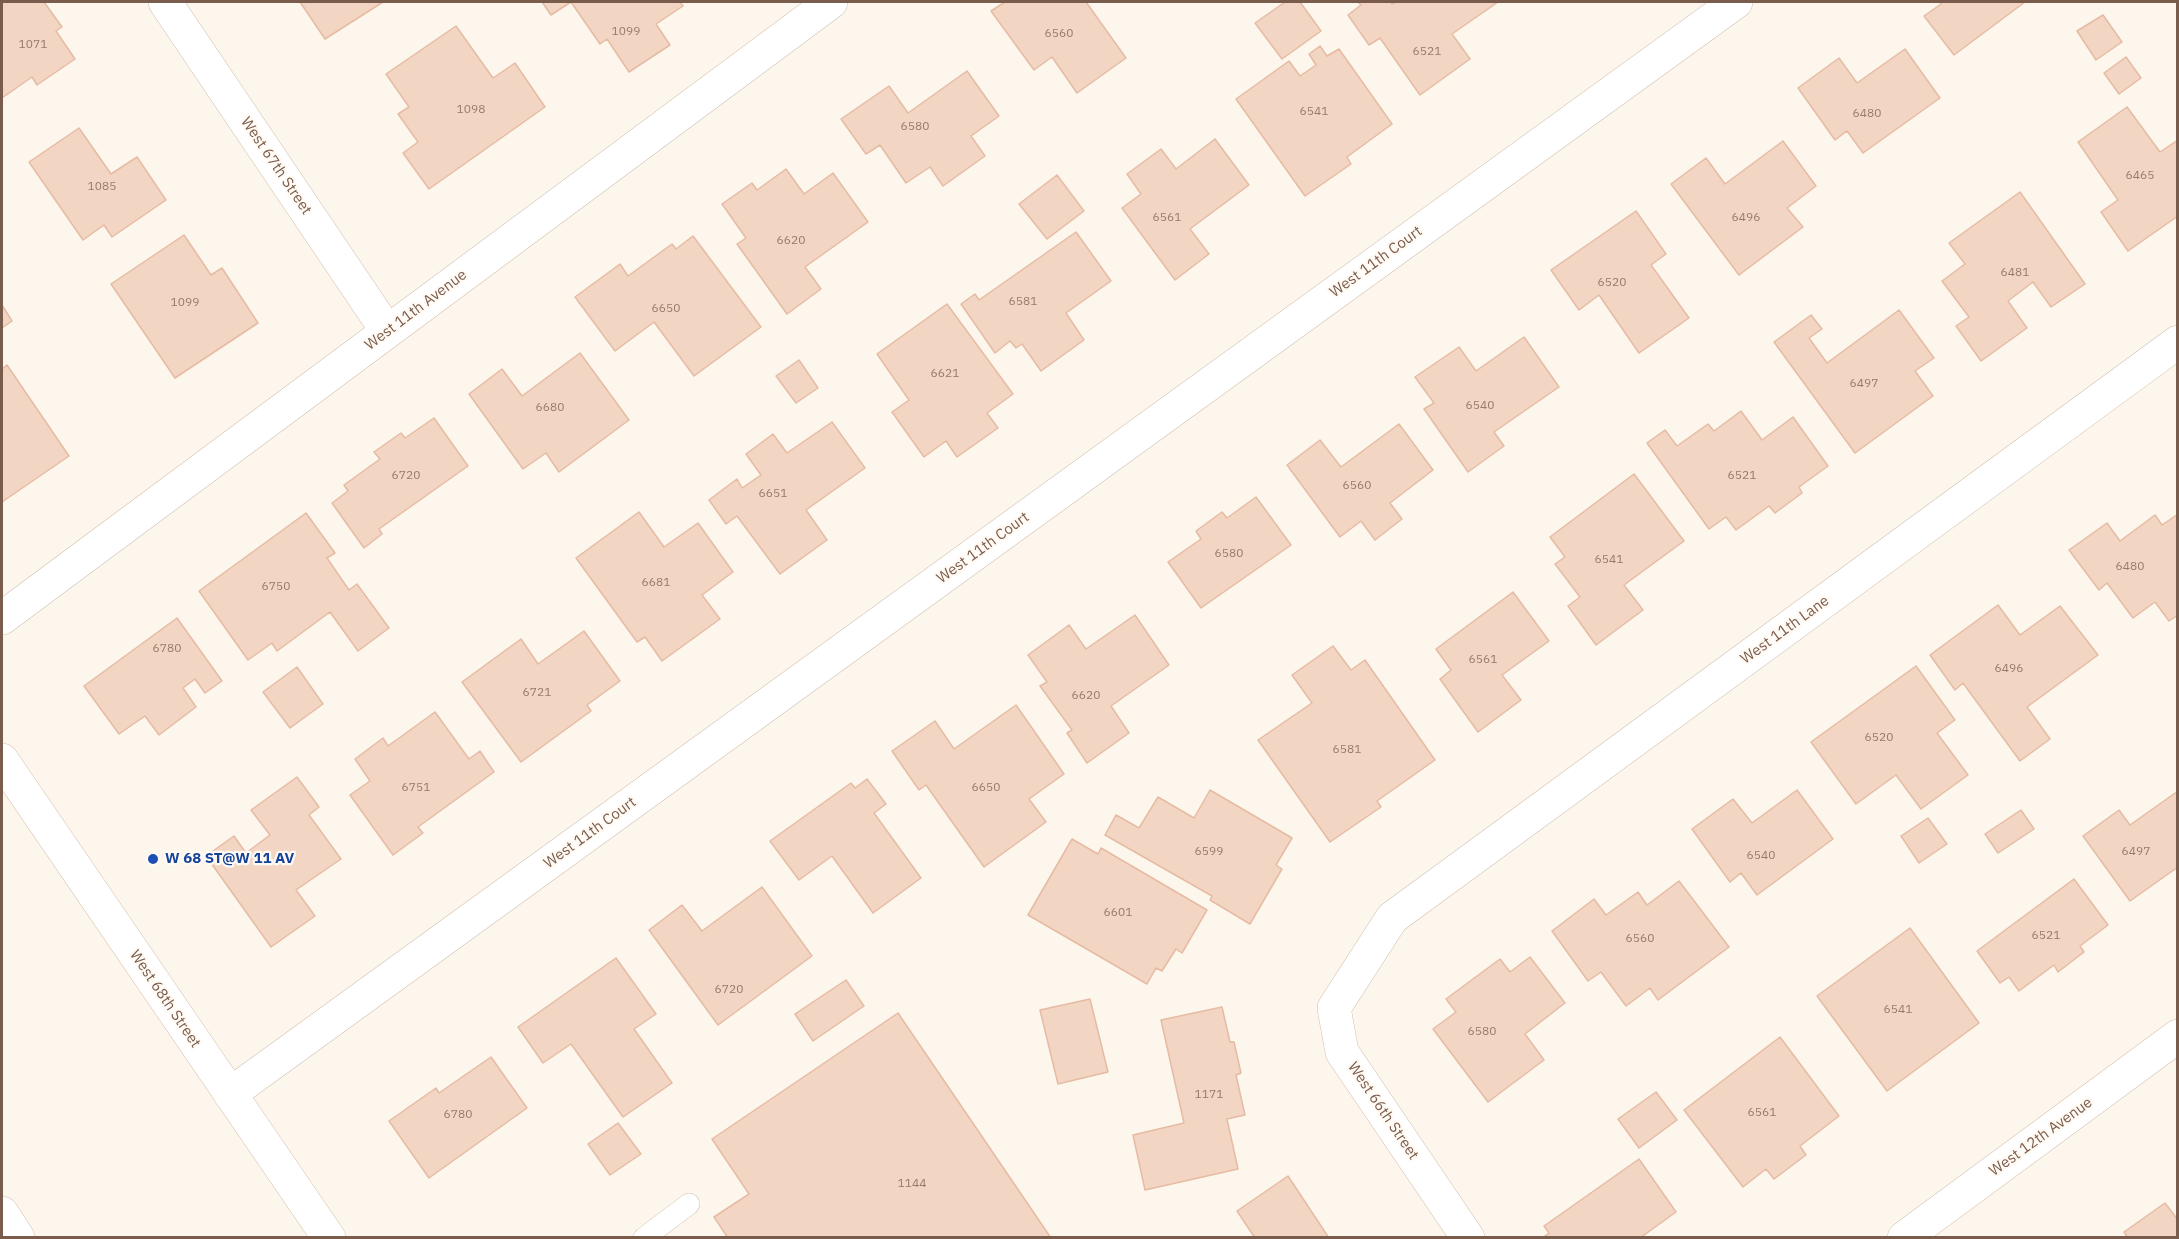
<!DOCTYPE html>
<html>
<head>
<meta charset="utf-8">
<style>
	body { margin:0 }
	#map { position:relative; width:2179px; height:1239px; overflow:hidden; background:#fdf6ec; font-family:"IBM Plex Sans",sans-serif }
	canvas { display:block }
	.frame { position:absolute; inset:0; border:3px solid #7a5c4d; pointer-events:none }
</style>
</head>
<body>
<div id="map">
<canvas width="2179" height="1239"></canvas>
<div class="frame"></div>
</div>
<script>
const ctx = document.querySelector('canvas').getContext('2d');
ctx.lineJoin = 'round';
function fill(path, color) { ctx.fillStyle = color; ctx.fill(path, 'evenodd'); }
function trace(path, color, width, dash) { ctx.strokeStyle = color; ctx.lineWidth = width; ctx.lineCap = dash ? 'butt' : 'round'; ctx.setLineDash(dash || []); ctx.stroke(path); }
function label(font, color, halo, rows, align = 'center') {
  ctx.font = font + ' "IBM Plex Sans",sans-serif'; ctx.lineWidth = 4.5; ctx.setLineDash([]); ctx.textBaseline = 'middle'; ctx.strokeStyle = halo; ctx.fillStyle = color; for (const [text, x, y, turn = 0] of rows) {
    ctx.save(); ctx.translate(x, y); ctx.rotate((+turn || 0) * Math.PI / 180); ctx.textAlign = isNaN(turn) ? turn : align; if (halo) ctx.strokeText(text, 0, 0); ctx.fillText(text, 0, 0); ctx.restore();
  }
}
const building = new Path2D(`
	M 2,2 L 44,2 L 62,27 L 56,31 L 75,59 L 37,85 L 32,77 L 2,98 Z
	M 300,2 L 383,2 L 325,39 Z
	M 542,2 L 571,2 L 551,15 Z
	M 571,2 L 680,2 L 683,6 L 656,24 L 670,45 L 629,72 L 607,39 L 600,44 Z
	M 1005,2 L 1086,2 L 1126,58 L 1077,93 L 1052,57 L 1034,70 L 991,11 Z
	M 1285,2 L 1300,2 L 1321,31 L 1282,59 L 1255,23 Z
	M 1358,2 L 1390,2 L 1392,4 L 1396,2 L 1498,2 L 1452,34 L 1470,59 L 1420,95 L 1380,38 L 1369,45 L 1348,15 L 1361,5 Z
	M 1940,2 L 2025,2 L 1954,55 L 1924,16 L 1941,4 Z
	M 2103,15 L 2122,42 L 2096,60 L 2077,31 Z
	M 456,26 L 493,78 L 515,63 L 545,107 L 429,189 L 403,153 L 418,142 L 398,114 L 409,107 L 386,74 Z
	M 1320,46 L 1327,56 L 1339,49 L 1392,124 L 1347,157 L 1351,164 L 1305,196 L 1236,99 L 1289,61 L 1300,76 L 1316,65 L 1309,54 Z
	M 1905,49 L 1940,98 L 1863,153 L 1847,131 L 1835,140 L 1798,88 L 1839,58 L 1857,83 Z
	M 2126,57 L 2141,78 L 2119,94 L 2104,73 Z
	M 967,71 L 999,116 L 971,136 L 985,156 L 943,186 L 930,167 L 906,183 L 880,145 L 866,154 L 841,119 L 889,86 L 908,113 Z
	M 2127,107 L 2160,152 L 2178,140 L 2178,216 L 2128,251 L 2101,212 L 2118,200 L 2078,142 Z
	M 79,128 L 111,174 L 137,157 L 166,200 L 112,237 L 104,225 L 83,240 L 29,162 Z
	M 1215,139 L 1249,185 L 1190,229 L 1209,254 L 1175,280 L 1122,208 L 1141,194 L 1127,174 L 1161,149 L 1176,169 Z
	M 1783,141 L 1816,186 L 1787,208 L 1803,227 L 1739,275 L 1671,184 L 1706,158 L 1725,184 Z
	M 786,169 L 804,194 L 833,173 L 868,222 L 805,267 L 821,289 L 787,314 L 737,244 L 746,238 L 722,204 L 752,183 L 757,190 Z
	M 1057,175 L 1084,211 L 1047,239 L 1019,204 Z
	M 2020,192 L 2085,284 L 2051,307 L 2033,282 L 2008,301 L 2027,328 L 1981,361 L 1956,326 L 1969,317 L 1942,281 L 1965,264 L 1949,243 Z
	M 1636,211 L 1666,254 L 1651,265 L 1689,318 L 1639,353 L 1599,295 L 1579,310 L 1551,270 Z
	M 1076,232 L 1111,281 L 1066,313 L 1084,340 L 1041,371 L 1022,344 L 1016,348 L 1010,341 L 995,353 L 961,304 L 975,294 L 979,300 Z
	M 184,235 L 211,275 L 222,268 L 258,323 L 175,378 L 111,284 Z
	M 693,236 L 761,327 L 694,376 L 654,322 L 615,351 L 575,297 L 620,264 L 628,276 L 672,244 L 676,249 Z
	M 947,304 L 1013,394 L 987,413 L 998,428 L 957,457 L 946,441 L 924,457 L 892,412 L 909,400 L 877,354 Z
	M 2,305 L 12,321 L 2,328 Z
	M 1899,310 L 1934,358 L 1915,371 L 1933,396 L 1855,453 L 1774,342 L 1811,315 L 1822,329 L 1809,338 L 1827,363 Z
	M 1524,337 L 1559,387 L 1494,432 L 1504,446 L 1468,472 L 1424,409 L 1434,403 L 1415,377 L 1459,347 L 1476,371 Z
	M 580,353 L 629,420 L 559,472 L 546,453 L 523,469 L 469,394 L 502,369 L 522,396 Z
	M 799,360 L 818,388 L 796,403 L 776,376 Z
	M 7,365 L 69,456 L 2,502 L 2,369 Z
	M 1741,411 L 1762,440 L 1793,417 L 1828,466 L 1799,487 L 1802,493 L 1775,513 L 1769,506 L 1736,530 L 1726,517 L 1709,529 L 1647,443 L 1665,430 L 1677,446 L 1708,424 L 1714,431 Z
	M 434,418 L 468,466 L 379,529 L 382,534 L 364,548 L 332,503 L 348,491 L 344,485 L 380,459 L 374,452 L 401,433 L 405,438 Z
	M 832,422 L 865,468 L 806,510 L 827,540 L 780,574 L 737,516 L 726,524 L 709,500 L 737,479 L 742,488 L 761,475 L 746,454 L 773,434 L 787,453 Z
	M 1399,424 L 1433,470 L 1390,503 L 1402,519 L 1375,540 L 1361,521 L 1340,537 L 1287,465 L 1320,440 L 1341,467 Z
	M 1634,474 L 1684,541 L 1624,585 L 1643,610 L 1596,645 L 1568,606 L 1580,597 L 1555,564 L 1565,557 L 1550,537 Z
	M 1256,497 L 1291,545 L 1201,608 L 1168,562 L 1201,539 L 1196,531 L 1222,512 L 1227,518 Z
	M 639,512 L 664,547 L 698,523 L 733,572 L 702,595 L 720,619 L 662,661 L 645,637 L 637,642 L 576,558 Z
	M 306,513 L 335,553 L 327,558 L 349,590 L 357,584 L 389,628 L 358,651 L 330,612 L 277,651 L 272,643 L 248,660 L 199,591 Z
	M 2178,514 L 2178,615 L 2169,621 L 2155,602 L 2133,618 L 2107,583 L 2099,590 L 2069,550 L 2107,523 L 2120,541 L 2155,515 L 2162,525 Z
	M 1513,592 L 1549,641 L 1502,675 L 1521,700 L 1478,732 L 1440,679 L 1451,670 L 1436,649 Z
	M 1998,605 L 2020,635 L 2060,606 L 2098,655 L 2027,707 L 2050,739 L 2020,761 L 1963,683 L 1955,690 L 1930,655 Z
	M 1135,615 L 1169,665 L 1111,706 L 1129,733 L 1087,763 L 1067,733 L 1072,730 L 1040,686 L 1047,682 L 1028,655 L 1069,625 L 1086,649 Z
	M 177,618 L 222,681 L 205,693 L 195,679 L 183,688 L 196,707 L 159,735 L 145,716 L 119,734 L 84,686 Z
	M 584,631 L 620,681 L 587,705 L 591,711 L 521,762 L 462,682 L 521,639 L 538,664 Z
	M 1333,646 L 1351,670 L 1365,660 L 1435,760 L 1377,801 L 1381,807 L 1330,842 L 1258,740 L 1312,703 L 1292,675 Z
	M 1916,666 L 1955,720 L 1937,733 L 1968,775 L 1921,809 L 1896,775 L 1856,804 L 1811,742 Z
	M 297,667 L 323,704 L 290,728 L 263,692 Z
	M 1016,705 L 1064,774 L 1029,799 L 1046,822 L 984,867 L 926,785 L 919,790 L 892,751 L 935,721 L 954,749 Z
	M 435,712 L 469,759 L 480,751 L 494,772 L 418,827 L 423,833 L 393,855 L 350,795 L 370,781 L 355,759 L 383,738 L 388,746 Z
	M 297,777 L 319,807 L 309,815 L 341,859 L 296,890 L 315,916 L 271,947 L 206,856 L 234,836 L 246,853 L 270,835 L 251,810 Z
	M 867,779 L 886,804 L 874,813 L 921,878 L 873,913 L 832,856 L 799,880 L 770,841 L 851,783 L 855,788 Z
	M 1210,790 L 1292,838 L 1276,865 L 1282,869 L 1250,924 L 1210,900 L 1212,896 L 1105,835 L 1116,815 L 1139,828 L 1158,797 L 1194,818 Z
	M 1797,790 L 1833,839 L 1757,895 L 1741,873 L 1730,882 L 1692,829 L 1733,799 L 1752,823 Z
	M 2178,791 L 2178,867 L 2130,901 L 2083,836 L 2119,810 L 2130,825 Z
	M 2021,810 L 2034,829 L 1998,853 L 1985,834 Z
	M 1928,818 L 1947,844 L 1919,863 L 1901,836 Z
	M 1072,839 L 1098,854 L 1101,848 L 1207,910 L 1182,953 L 1176,949 L 1162,971 L 1156,968 L 1147,984 L 1028,915 Z
	M 2074,879 L 2108,925 L 2080,946 L 2084,952 L 2058,972 L 2054,965 L 2019,991 L 2009,977 L 2000,983 L 1977,951 Z
	M 1679,881 L 1729,947 L 1658,1000 L 1650,988 L 1626,1006 L 1601,972 L 1588,981 L 1552,931 L 1594,899 L 1606,915 L 1638,892 L 1647,905 Z
	M 762,887 L 812,956 L 718,1025 L 649,930 L 682,905 L 702,931 Z
	M 1910,928 L 1979,1023 L 1887,1091 L 1817,996 Z
	M 1530,957 L 1565,1003 L 1525,1034 L 1544,1060 L 1488,1102 L 1433,1029 L 1456,1012 L 1446,999 L 1500,959 L 1510,972 Z
	M 616,958 L 656,1014 L 634,1029 L 672,1083 L 623,1117 L 571,1044 L 543,1063 L 518,1027 Z
	M 846,980 L 864,1006 L 813,1041 L 795,1014 Z
	M 1090,999 L 1108,1072 L 1058,1084 L 1040,1010 Z
	M 1222,1007 L 1230,1042 L 1234,1042 L 1241,1073 L 1236,1075 L 1245,1115 L 1227,1119 L 1238,1169 L 1145,1190 L 1133,1135 L 1184,1123 L 1161,1020 Z
	M 898,1013 L 1051,1238 L 728,1238 L 714,1217 L 749,1194 L 712,1139 Z
	M 1780,1037 L 1839,1116 L 1800,1146 L 1806,1155 L 1774,1179 L 1766,1169 L 1743,1187 L 1684,1110 Z
	M 491,1057 L 527,1108 L 429,1178 L 389,1121 L 436,1088 L 439,1093 Z
	M 1656,1092 L 1677,1120 L 1639,1148 L 1618,1119 Z
	M 618,1123 L 641,1154 L 610,1175 L 588,1144 Z
	M 1639,1159 L 1676,1212 L 1640,1238 L 1542,1238 L 1549,1233 L 1544,1226 Z
	M 1288,1176 L 1329,1238 L 1255,1238 L 1237,1211 Z
	M 2165,1203 L 2178,1220 L 2178,1238 L 2128,1238 L 2124,1232 Z`);
fill(building, '#f3d5c3');
trace(building, '#e6bba3', 1.5);
const lane = new Path2D(`
	M 644,1238 L 689,1204`);
const street = new Path2D(`
	M 165,2 L 387,331
	M 2,618 L 831,2
	M 230,1094 L 1736,2
	M 2,1213 L 18,1238
	M 1468,1238 L 1342,1052 L 1334,1008 L 1392,918 L 2178,342`);
const secondary = new Path2D(`
	M 2,760 L 329,1238
	M 1904,1238 L 2178,1036`);
trace(lane, '#d1beb0', 22);
trace(street, '#d1beb0', 34);
trace(secondary, '#d6c0b0', 34);
trace(lane, '#fff', 21);
trace(street, '#fff', 33);
trace(secondary, '#fff', 33);
for (const [x, y, r, color] of [
	[153,859,6,"#1a4fb4"]
]) { const dot = new Path2D(); dot.arc(x, y, r, 0, 2 * Math.PI); ctx.fillStyle = color; ctx.fill(dot); trace(dot, '#fffaf3', 2); }
label('12px', '#987a6a', null, [
	["1099",626,32],
	["6560",1059,34],
	["1071",33,45],
	["6521",1427,52],
	["1098",471,110],
	["6541",1314,112],
	["6480",1867,114],
	["6580",915,127],
	["6465",2140,176],
	["1085",102,187],
	["6561",1167,218],
	["6496",1746,218],
	["6620",791,241],
	["6481",2015,273],
	["6520",1612,283],
	["6581",1023,302],
	["1099",185,303],
	["6650",666,309],
	["6621",945,374],
	["6497",1864,384],
	["6540",1480,406],
	["6680",550,408],
	["6720",406,476],
	["6521",1742,476],
	["6560",1357,486],
	["6651",773,494],
	["6580",1229,554],
	["6541",1609,560],
	["6480",2130,567],
	["6681",656,583],
	["6750",276,587],
	["6780",167,649],
	["6561",1483,660],
	["6496",2009,669],
	["6721",537,693],
	["6620",1086,696],
	["6520",1879,738],
	["6581",1347,750],
	["6751",416,788],
	["6650",986,788],
	["6599",1209,852],
	["6497",2136,852],
	["6540",1761,856],
	["6601",1118,913],
	["6521",2046,936],
	["6560",1640,939],
	["6720",729,990],
	["6541",1898,1010],
	["6580",1482,1032],
	["1171",1209,1095],
	["6561",1762,1113],
	["6780",458,1115],
	["1144",912,1184]
]);
label('15px', '#7a5c4d', '#fffaf3', [
	["West 67th Street",276,166,56],
	["West 11th Court",1376,262,-36],
	["West 11th Avenue",416,310,-37],
	["West 11th Court",983,548,-36],
	["West 11th Lane",1785,630,-36],
	["West 11th Court",590,833,-36],
	["West 68th Street",165,999,56],
	["West 66th Street",1383,1111,56],
	["West 12th Avenue",2041,1137,-36]
]);
label('bold 15px', '#164399', '#fffaf3', [
	["W 68 ST@W 11 AV",165,859]
], 'left');
</script>
</body>
</html>
